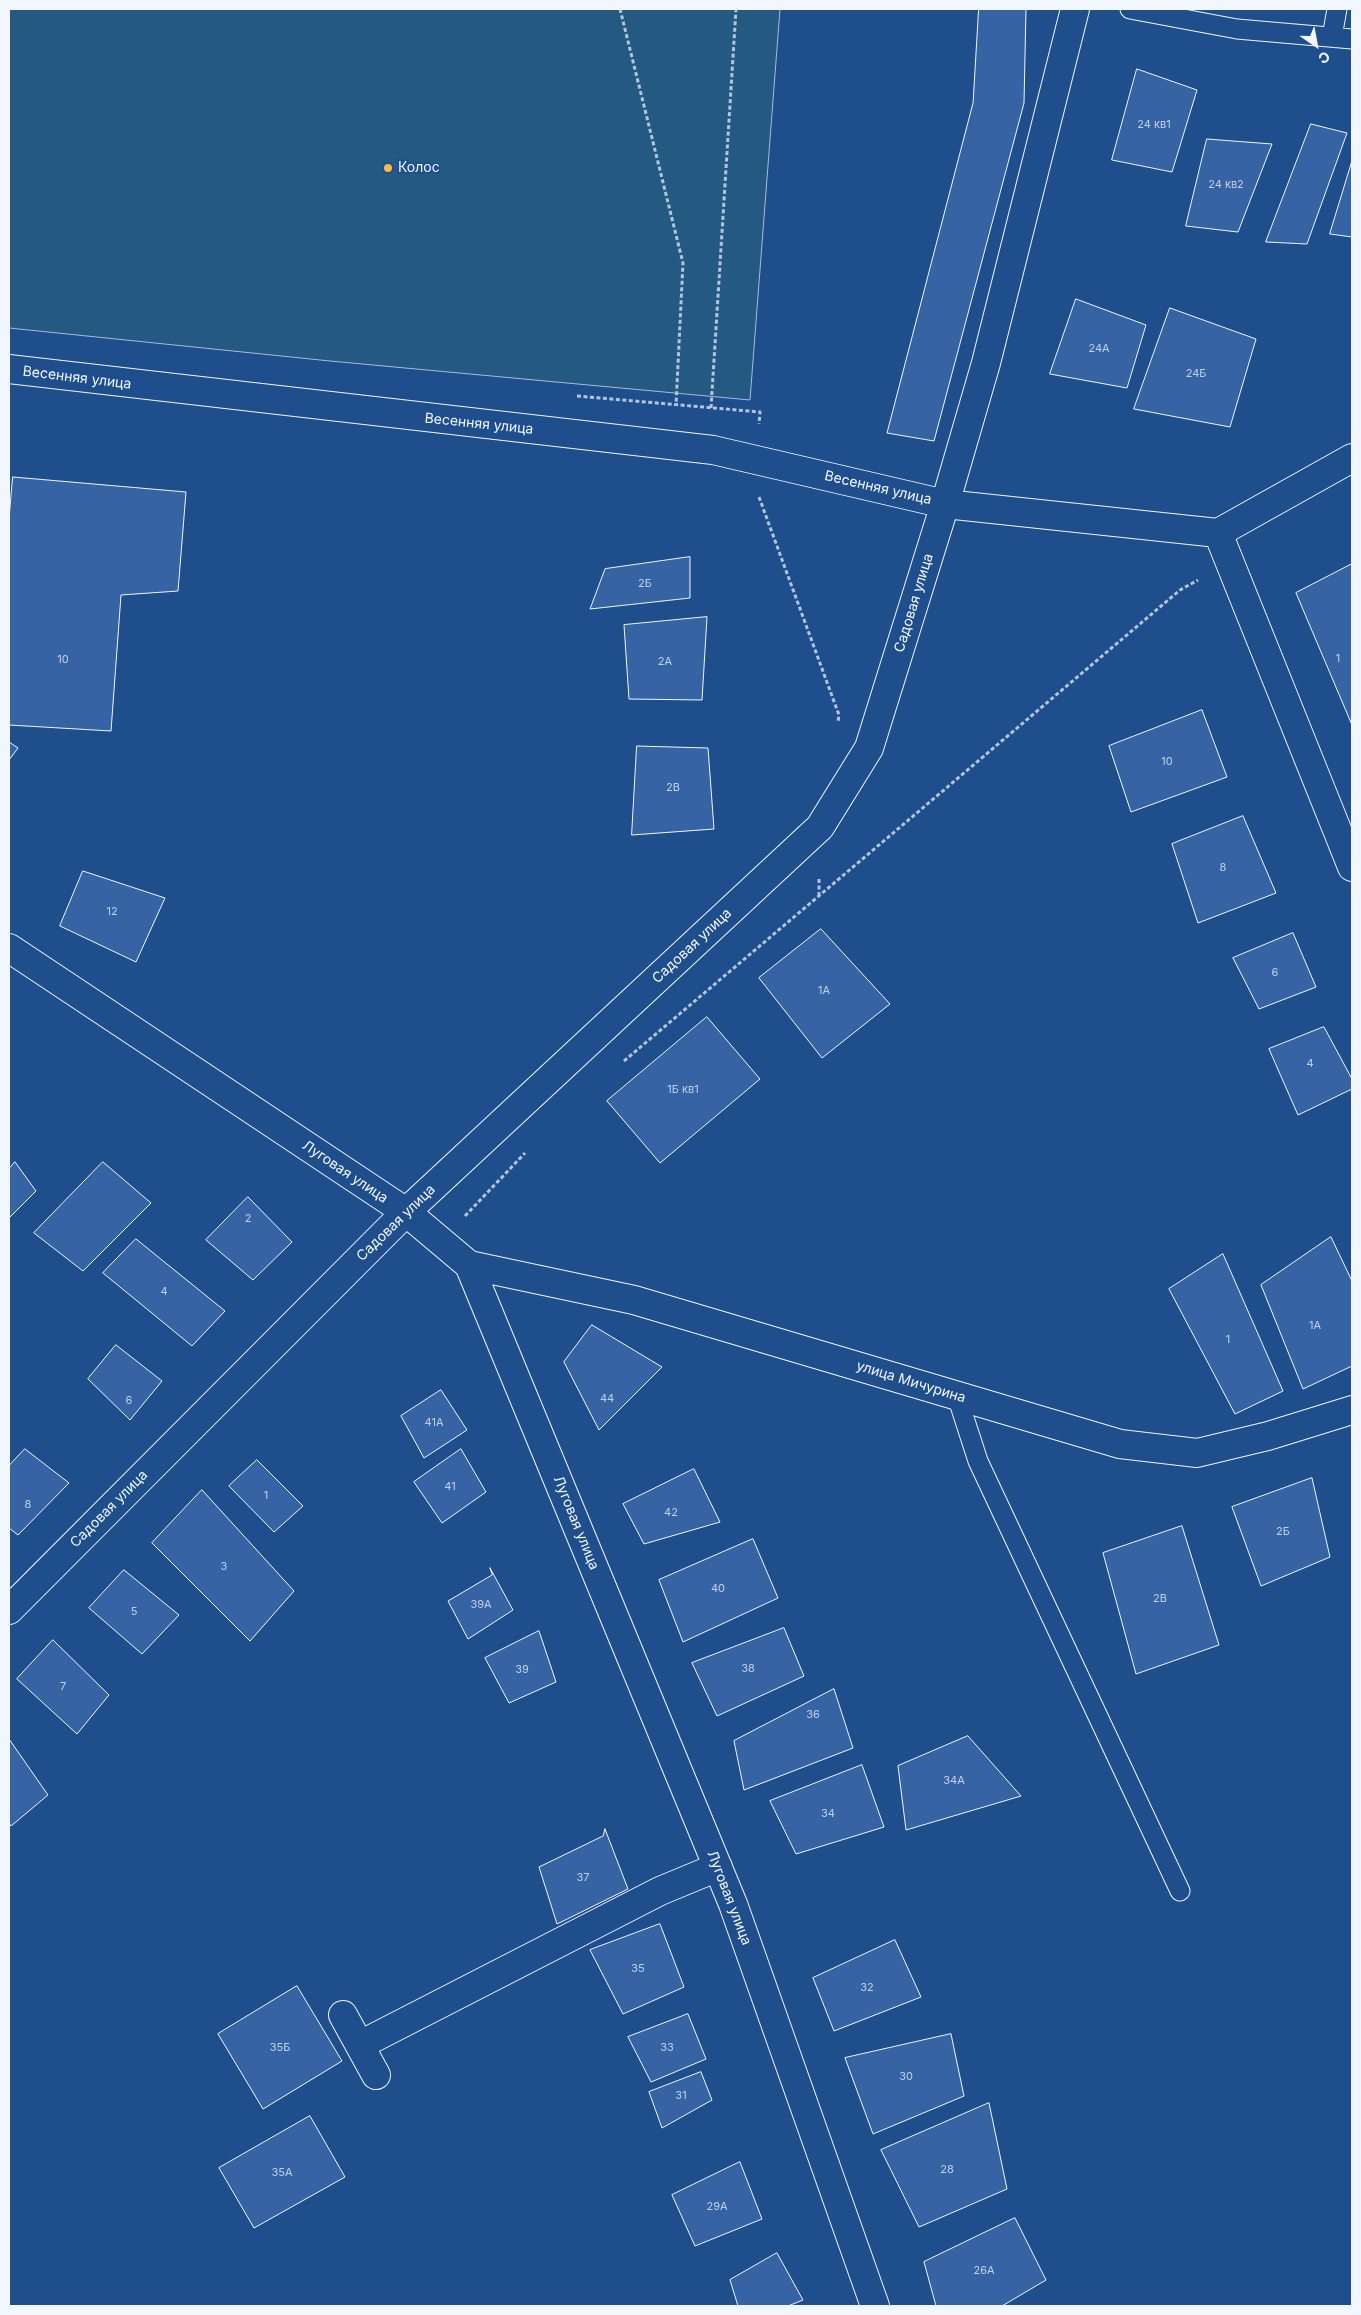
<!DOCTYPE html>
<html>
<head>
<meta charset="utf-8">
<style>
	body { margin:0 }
	#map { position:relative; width:1361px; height:2315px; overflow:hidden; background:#1f4e8c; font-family:Inter,sans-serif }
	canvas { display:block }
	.frame { position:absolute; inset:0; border:10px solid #f2f6ff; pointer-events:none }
	.north { position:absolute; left:1291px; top:20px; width:50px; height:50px; -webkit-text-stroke:4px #1f4e8c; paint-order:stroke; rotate:147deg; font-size:14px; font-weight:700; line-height:20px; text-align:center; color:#f2f6ff }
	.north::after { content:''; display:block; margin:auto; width:18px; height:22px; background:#f2f6ff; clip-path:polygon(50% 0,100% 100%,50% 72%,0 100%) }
</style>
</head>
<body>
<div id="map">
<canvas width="1361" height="2315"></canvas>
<div class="frame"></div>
<div class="north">С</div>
</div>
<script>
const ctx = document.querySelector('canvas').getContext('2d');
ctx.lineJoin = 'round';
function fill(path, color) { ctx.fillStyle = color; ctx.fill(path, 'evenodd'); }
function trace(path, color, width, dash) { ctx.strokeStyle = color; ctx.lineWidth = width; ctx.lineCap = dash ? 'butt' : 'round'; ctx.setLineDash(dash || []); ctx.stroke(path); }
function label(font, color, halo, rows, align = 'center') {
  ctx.font = font + ' Inter,sans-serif'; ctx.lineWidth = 4; ctx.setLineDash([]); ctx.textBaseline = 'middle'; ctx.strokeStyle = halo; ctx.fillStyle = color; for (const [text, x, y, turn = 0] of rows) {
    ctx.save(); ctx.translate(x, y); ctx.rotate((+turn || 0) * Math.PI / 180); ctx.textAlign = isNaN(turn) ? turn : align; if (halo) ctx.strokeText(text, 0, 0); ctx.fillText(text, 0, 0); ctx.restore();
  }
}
const green = new Path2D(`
	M 9,9 L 780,9 L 750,400 L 330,361 L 9,328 Z`);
fill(green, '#245a82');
trace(green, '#a8bbd7', 1);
const building = new Path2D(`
	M 979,9 L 1026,9 L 1024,103 L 934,441 L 887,433 L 973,103 Z
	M 1137,69 L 1197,90 L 1172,172 L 1112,160 Z
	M 1311,124 L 1347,133 L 1307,244 L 1266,242 Z
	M 1207,139 L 1272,144 L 1238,232 L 1186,226 Z
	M 1352,161 L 1352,237 L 1330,234 Z
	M 1076,299 L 1146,325 L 1127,388 L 1050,374 Z
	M 1170,308 L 1256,339 L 1230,427 L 1134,409 Z
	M 13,477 L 186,492 L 178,591 L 121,595 L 111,731 L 9,725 L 9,519 Z
	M 690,557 L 690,598 L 590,609 L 605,569 Z
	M 1352,564 L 1352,725 L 1296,593 Z
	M 707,617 L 702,700 L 629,699 L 624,625 Z
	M 1202,710 L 1227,777 L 1131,812 L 1109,746 Z
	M 9,742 L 18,748 L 9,760 Z
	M 637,746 L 708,748 L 714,829 L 632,835 Z
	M 1243,816 L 1276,893 L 1198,923 L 1172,844 Z
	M 83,871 L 165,898 L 136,962 L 60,926 Z
	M 821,929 L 890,1004 L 822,1058 L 759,978 Z
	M 1293,933 L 1316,987 L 1259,1009 L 1233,958 Z
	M 707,1017 L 760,1079 L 660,1163 L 607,1101 Z
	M 1324,1027 L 1352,1079 L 1352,1089 L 1298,1115 L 1269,1049 Z
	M 15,1162 L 36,1191 L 9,1218 L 9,1169 Z
	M 103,1162 L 151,1203 L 83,1271 L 34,1233 Z
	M 248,1197 L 292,1242 L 253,1280 L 206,1240 Z
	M 1331,1237 L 1352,1281 L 1352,1366 L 1303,1389 L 1261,1285 Z
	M 136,1239 L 225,1311 L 192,1346 L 103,1273 Z
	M 1223,1254 L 1283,1391 L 1235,1414 L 1169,1289 Z
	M 592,1325 L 662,1367 L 599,1430 L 564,1362 Z
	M 116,1345 L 162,1381 L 130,1420 L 88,1379 Z
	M 441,1390 L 467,1430 L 424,1458 L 401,1416 Z
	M 25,1449 L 69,1483 L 18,1535 L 9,1528 L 9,1466 Z
	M 461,1449 L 486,1492 L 442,1523 L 414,1482 Z
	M 257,1460 L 303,1506 L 274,1532 L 229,1486 Z
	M 694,1469 L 720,1522 L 644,1544 L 623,1504 Z
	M 1312,1478 L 1330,1557 L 1261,1586 L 1232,1507 Z
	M 202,1490 L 294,1591 L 250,1641 L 152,1543 Z
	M 1182,1526 L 1219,1645 L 1136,1674 L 1103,1553 Z
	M 753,1539 L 778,1598 L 683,1642 L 659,1580 Z
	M 490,1568 L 513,1610 L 468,1639 L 448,1601 L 492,1575 Z
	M 124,1570 L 179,1615 L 142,1654 L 89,1608 Z
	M 784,1628 L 804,1676 L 717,1716 L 692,1663 Z
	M 539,1631 L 556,1682 L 509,1703 L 485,1658 Z
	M 53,1640 L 109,1695 L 77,1734 L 17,1679 Z
	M 834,1689 L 853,1748 L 744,1790 L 734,1741 Z
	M 968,1736 L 1021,1796 L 906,1830 L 898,1766 Z
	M 9,1739 L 48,1795 L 11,1826 L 9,1823 Z
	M 862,1765 L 884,1827 L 796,1854 L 770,1801 Z
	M 605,1829 L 628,1889 L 557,1924 L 539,1867 L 603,1836 Z
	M 660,1924 L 684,1987 L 623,2014 L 590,1950 Z
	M 895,1940 L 921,1997 L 834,2031 L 813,1978 Z
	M 297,1986 L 342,2061 L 263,2109 L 218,2034 Z
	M 688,2014 L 706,2059 L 651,2082 L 628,2037 Z
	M 951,2034 L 964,2096 L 873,2134 L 845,2058 Z
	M 701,2072 L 712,2100 L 662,2128 L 649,2092 Z
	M 989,2103 L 1007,2189 L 919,2227 L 881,2150 Z
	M 310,2116 L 345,2177 L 254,2228 L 219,2168 Z
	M 740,2162 L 762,2219 L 695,2246 L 672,2195 Z
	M 1015,2218 L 1046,2280 L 1002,2306 L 936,2306 L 924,2262 Z
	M 777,2253 L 803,2300 L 788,2306 L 738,2306 L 730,2280 Z`);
fill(building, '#3563a3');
trace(building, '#f2f6ff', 1);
const lane = new Path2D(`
	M 1130,9 L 1237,29 L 1352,39
	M 1332,37 L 1337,9
	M 957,1396 L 978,1461 L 1180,1891`);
const street = new Path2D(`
	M 9,369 L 713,450 L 945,504 L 986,363 L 1075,9
	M 1218,533 L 1352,867
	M 9,948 L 406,1212 L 469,1265 L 733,1904 L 875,2306
	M 469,1265 L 634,1300 L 1120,1444 L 1197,1453 L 1268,1436 L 1352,1410
	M 9,1610 L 406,1212 L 820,827 L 869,748 L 945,504 L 1218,533 L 1352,458
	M 343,2015 L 376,2075
	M 360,2045 L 660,1891 L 718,1867`);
trace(lane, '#f2f6ff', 21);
trace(street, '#f2f6ff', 30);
trace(new Path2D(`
	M 620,9 L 683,263 L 676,405
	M 577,396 L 760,412 L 759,424
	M 711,408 L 736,9
	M 759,497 L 839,715 L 838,722
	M 819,896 L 819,877
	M 624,1061 L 1180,590 L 1198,580
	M 465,1216 L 525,1153`), '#b3c4dc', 3, [4, 2.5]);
trace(lane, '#1f4e8c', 19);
trace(street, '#1f4e8c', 28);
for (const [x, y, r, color] of [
	[388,168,5,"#ffb74d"]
]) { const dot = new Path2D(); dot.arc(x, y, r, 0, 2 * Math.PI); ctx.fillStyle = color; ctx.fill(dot); trace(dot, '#1f4e8c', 2); }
label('11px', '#c3d1e8', null, [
	["24 кв1",1154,125],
	["24 кв2",1226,185],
	["24А",1099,349],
	["24Б",1196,374],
	["2Б",645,584],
	["1",1338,659],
	["10",63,660],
	["2А",665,662],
	["10",1167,762],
	["2В",673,788],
	["8",1223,868],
	["12",112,912],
	["6",1275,973],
	["1А",824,991],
	["4",1310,1064],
	["1Б кв1",683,1090],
	["2",248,1219],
	["4",164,1292],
	["1А",1315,1326],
	["1",1228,1340],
	["44",607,1399],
	["6",129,1401],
	["41А",434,1423],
	["41",450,1487],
	["1",266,1496],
	["8",28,1505],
	["42",671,1513],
	["2Б",1283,1532],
	["3",224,1567],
	["40",718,1589],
	["2В",1160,1599],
	["39А",481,1605],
	["5",134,1612],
	["38",748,1669],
	["39",522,1670],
	["7",63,1687],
	["36",813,1715],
	["34А",954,1781],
	["34",828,1814],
	["37",583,1878],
	["35",638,1969],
	["32",867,1988],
	["35Б",280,2048],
	["33",667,2048],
	["30",906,2077],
	["31",681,2096],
	["28",947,2170],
	["35А",282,2173],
	["29А",717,2207],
	["26А",984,2271]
]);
label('14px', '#f2f6ff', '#1f4e8c', [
	["Колос",398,168]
], 'left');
label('14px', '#f2f6ff', '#1f4e8c', [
	["Весенняя улица",77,378,7],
	["Весенняя улица",479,424,6],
	["Весенняя улица",878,488,13],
	["Садовая улица",914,603,-73],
	["Садовая улица",692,946,-43],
	["Луговая улица",345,1172,34],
	["Садовая улица",396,1223,-44],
	["улица Мичурина",911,1382,17],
	["Садовая улица",109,1509,-45],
	["Луговая улица",576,1523,68],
	["Луговая улица",729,1898,69]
]);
</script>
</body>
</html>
